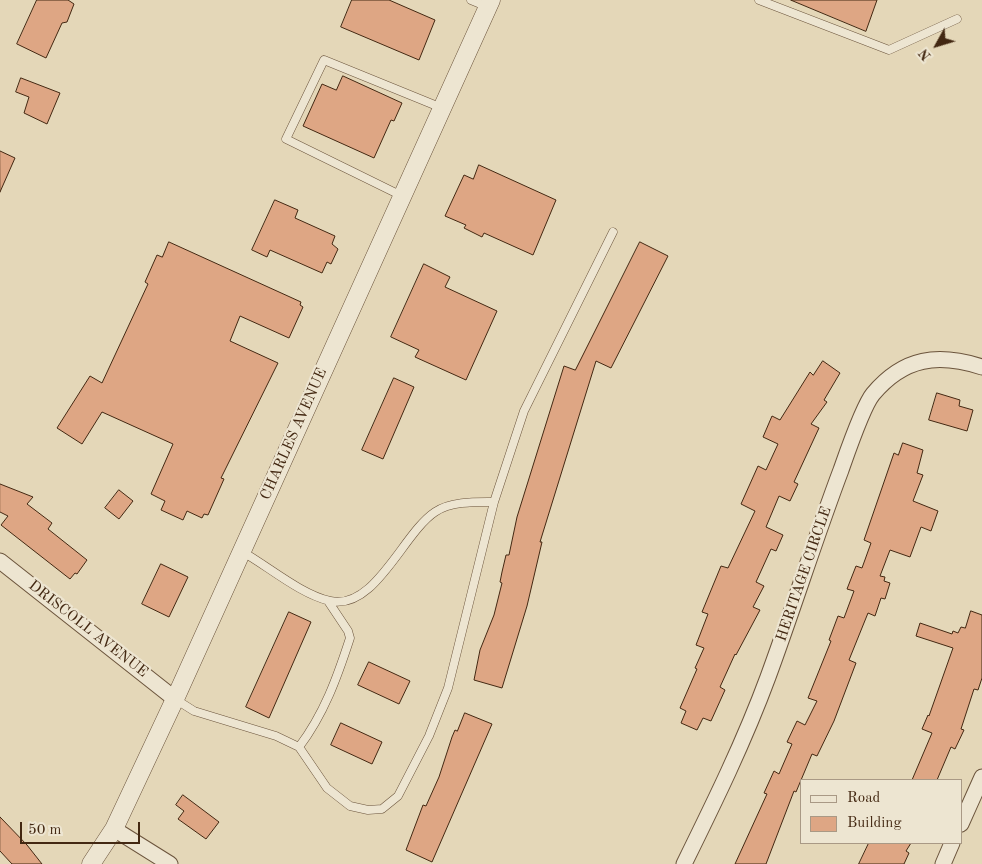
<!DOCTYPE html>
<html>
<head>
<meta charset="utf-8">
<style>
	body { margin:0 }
	#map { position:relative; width:982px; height:864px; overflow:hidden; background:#e4d7b8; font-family:"Old Standard TT",serif }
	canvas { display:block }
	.legend { position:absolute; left:800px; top:779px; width:162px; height:65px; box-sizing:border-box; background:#ede5d1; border:1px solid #a99985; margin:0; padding:6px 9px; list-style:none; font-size:15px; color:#432812 }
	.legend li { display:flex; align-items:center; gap:10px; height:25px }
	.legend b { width:25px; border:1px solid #a99985 }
	.north { position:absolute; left:912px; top:20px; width:50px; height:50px; -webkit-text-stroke:4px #ede5d1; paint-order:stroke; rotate:231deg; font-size:14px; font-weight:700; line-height:20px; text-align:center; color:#432812 }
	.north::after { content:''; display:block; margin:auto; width:18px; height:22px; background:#432812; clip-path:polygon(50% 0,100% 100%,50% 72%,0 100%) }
	.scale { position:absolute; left:20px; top:822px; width:120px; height:22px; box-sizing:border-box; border:2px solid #432812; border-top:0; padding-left:6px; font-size:15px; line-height:18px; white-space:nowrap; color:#432812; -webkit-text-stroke:4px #ede5d1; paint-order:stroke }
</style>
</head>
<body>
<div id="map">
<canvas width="982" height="864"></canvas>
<ul class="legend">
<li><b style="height:6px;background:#ede5d1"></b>Road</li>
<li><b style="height:14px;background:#dea684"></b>Building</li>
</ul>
<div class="north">N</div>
<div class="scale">50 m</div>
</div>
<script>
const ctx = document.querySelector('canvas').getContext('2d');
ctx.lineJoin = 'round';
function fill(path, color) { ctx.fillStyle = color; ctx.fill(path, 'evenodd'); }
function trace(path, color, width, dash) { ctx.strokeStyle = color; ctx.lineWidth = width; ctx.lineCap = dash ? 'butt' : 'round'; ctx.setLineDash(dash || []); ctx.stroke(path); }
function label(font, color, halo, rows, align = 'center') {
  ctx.font = font + ' "Old Standard TT",serif'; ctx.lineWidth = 4.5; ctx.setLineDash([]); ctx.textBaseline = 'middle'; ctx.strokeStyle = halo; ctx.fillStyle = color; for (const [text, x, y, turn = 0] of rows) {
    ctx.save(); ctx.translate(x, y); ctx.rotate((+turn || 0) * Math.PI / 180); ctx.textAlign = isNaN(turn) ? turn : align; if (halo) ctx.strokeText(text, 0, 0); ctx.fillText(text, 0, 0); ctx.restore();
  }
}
const building = new Path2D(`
	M 37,0 L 68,0 L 74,4 L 67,22 L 62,23 L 46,58 L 17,44 Z
	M 352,0 L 389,0 L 435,20 L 419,60 L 341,27 Z
	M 791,0 L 877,0 L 866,31 Z
	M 343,76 L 402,103 L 394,121 L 391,120 L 374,158 L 303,126 L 322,84 L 336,90 Z
	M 21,78 L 60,93 L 47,124 L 24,113 L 29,97 L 16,92 Z
	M 0,151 L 15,158 L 0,192 Z
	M 479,165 L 556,200 L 533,255 L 484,233 L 482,237 L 464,228 L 466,225 L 445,216 L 464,175 L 473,179 Z
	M 275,200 L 298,210 L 295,218 L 335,236 L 332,244 L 338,249 L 331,264 L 327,262 L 322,273 L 270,250 L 267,257 L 252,250 Z
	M 169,242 L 301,302 L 300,305 L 303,307 L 289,338 L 240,316 L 230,341 L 278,363 L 221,478 L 224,479 L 208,515 L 204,514 L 202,518 L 187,511 L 183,520 L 161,510 L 165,501 L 151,494 L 173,444 L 102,412 L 82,444 L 57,428 L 90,376 L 102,383 L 148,284 L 145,282 L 157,255 L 162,257 Z
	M 640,242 L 668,256 L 611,368 L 596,361 L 540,542 L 542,542 L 527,606 L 502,688 L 474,680 L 480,650 L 494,615 L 502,583 L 500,582 L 502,572 L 506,555 L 509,555 L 517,517 L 564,366 L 575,370 Z
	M 424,264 L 450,277 L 445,287 L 497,311 L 466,380 L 415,357 L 419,350 L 391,337 Z
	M 823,361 L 840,373 L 824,400 L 827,402 L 811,424 L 819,428 L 794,482 L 798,484 L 790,501 L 779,496 L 766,527 L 783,535 L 776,551 L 771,549 L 756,582 L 764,586 L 753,607 L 760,610 L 736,655 L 735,654 L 720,687 L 725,690 L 711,721 L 703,718 L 697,730 L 681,723 L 686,711 L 680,708 L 697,669 L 695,668 L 704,648 L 696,645 L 708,614 L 702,612 L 721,566 L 728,568 L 755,511 L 741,504 L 758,466 L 766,470 L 778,444 L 763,437 L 772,416 L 780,420 L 810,372 L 813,375 Z
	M 394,378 L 414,387 L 383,459 L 362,450 Z
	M 937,393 L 960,400 L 959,406 L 973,410 L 967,431 L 929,420 Z
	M 903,443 L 923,450 L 917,473 L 923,475 L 913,501 L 938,511 L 931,531 L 921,527 L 910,557 L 890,550 L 880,576 L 885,577 L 884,581 L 890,583 L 885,599 L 881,598 L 875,616 L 868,613 L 849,660 L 856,663 L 834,721 L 817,756 L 812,754 L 796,792 L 794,791 L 766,864 L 735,864 L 767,794 L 764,793 L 774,771 L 779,774 L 792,744 L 787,742 L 797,721 L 805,725 L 817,701 L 808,698 L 831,641 L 829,640 L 838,616 L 844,618 L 854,591 L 847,589 L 856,566 L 862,568 L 871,543 L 864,540 L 894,453 L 898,455 Z
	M 0,484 L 33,497 L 27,504 L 52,523 L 48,529 L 87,560 L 77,574 L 75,573 L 70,579 L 1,525 L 8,516 L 0,512 Z
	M 119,490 L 133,501 L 119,519 L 105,508 Z
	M 161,564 L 188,577 L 169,617 L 142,604 Z
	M 971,611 L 982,615 L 982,678 L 978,690 L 974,689 L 961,729 L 964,730 L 955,749 L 951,747 L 937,780 L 912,780 L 932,733 L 922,729 L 928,715 L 929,716 L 953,648 L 916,636 L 920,623 L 952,634 L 953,631 L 958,633 L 961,627 L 965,628 Z
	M 289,612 L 311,622 L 269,718 L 246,707 Z
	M 369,662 L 410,681 L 399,704 L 358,685 Z
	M 465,713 L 492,724 L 432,862 L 406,850 L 423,805 L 426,806 L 439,777 L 452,737 L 455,730 L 457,731 Z
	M 341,723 L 382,742 L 372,764 L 331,745 Z
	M 183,795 L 219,822 L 206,839 L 178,819 L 184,811 L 176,805 Z
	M 0,817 L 27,845 L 42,864 L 12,864 L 0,851 Z
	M 869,843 L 911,843 L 906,851 L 909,853 L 904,864 L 859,864 Z`);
fill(building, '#dea684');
trace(building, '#432812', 1);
const service = new Path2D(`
	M 471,0 L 488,7
	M 759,0 L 889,50 L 957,19
	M 402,196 L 286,139 L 324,60 L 442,108
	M 241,551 C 268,566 300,594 330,601 C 375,611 403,533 435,512 C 451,501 476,502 494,502
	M 175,699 L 194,711 L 276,736 L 299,747 L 327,788 L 350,806 L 368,810 L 382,809 L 398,796 L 429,736 L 448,688 L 494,502 L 524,411 L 613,232
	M 299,747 C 324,714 337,678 350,638 L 348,631 L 328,601`);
const minor = new Path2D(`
	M 0,561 L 175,699
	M 961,824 L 982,777
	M 114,829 L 170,864
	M 684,864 C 714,803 744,742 768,677 C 793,609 815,539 841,470 C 847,453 863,406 873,394 C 904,357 938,353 982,367
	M 943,864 L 952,843`);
const tertiary = new Path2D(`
	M 91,864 L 114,829 L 175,699 L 491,0`);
trace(service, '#6b543c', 9);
trace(minor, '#6b543c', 17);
trace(tertiary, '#6b543c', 19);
trace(service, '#ede5d1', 8);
trace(minor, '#ede5d1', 15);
trace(tertiary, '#ede5d1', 18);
label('15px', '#432812', '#ede5d1', [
	["CHARLES AVENUE",294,434,-66],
	["HERITAGE CIRCLE",804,574,-71],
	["DRISCOLL AVENUE",88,629,38]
]);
</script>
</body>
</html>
